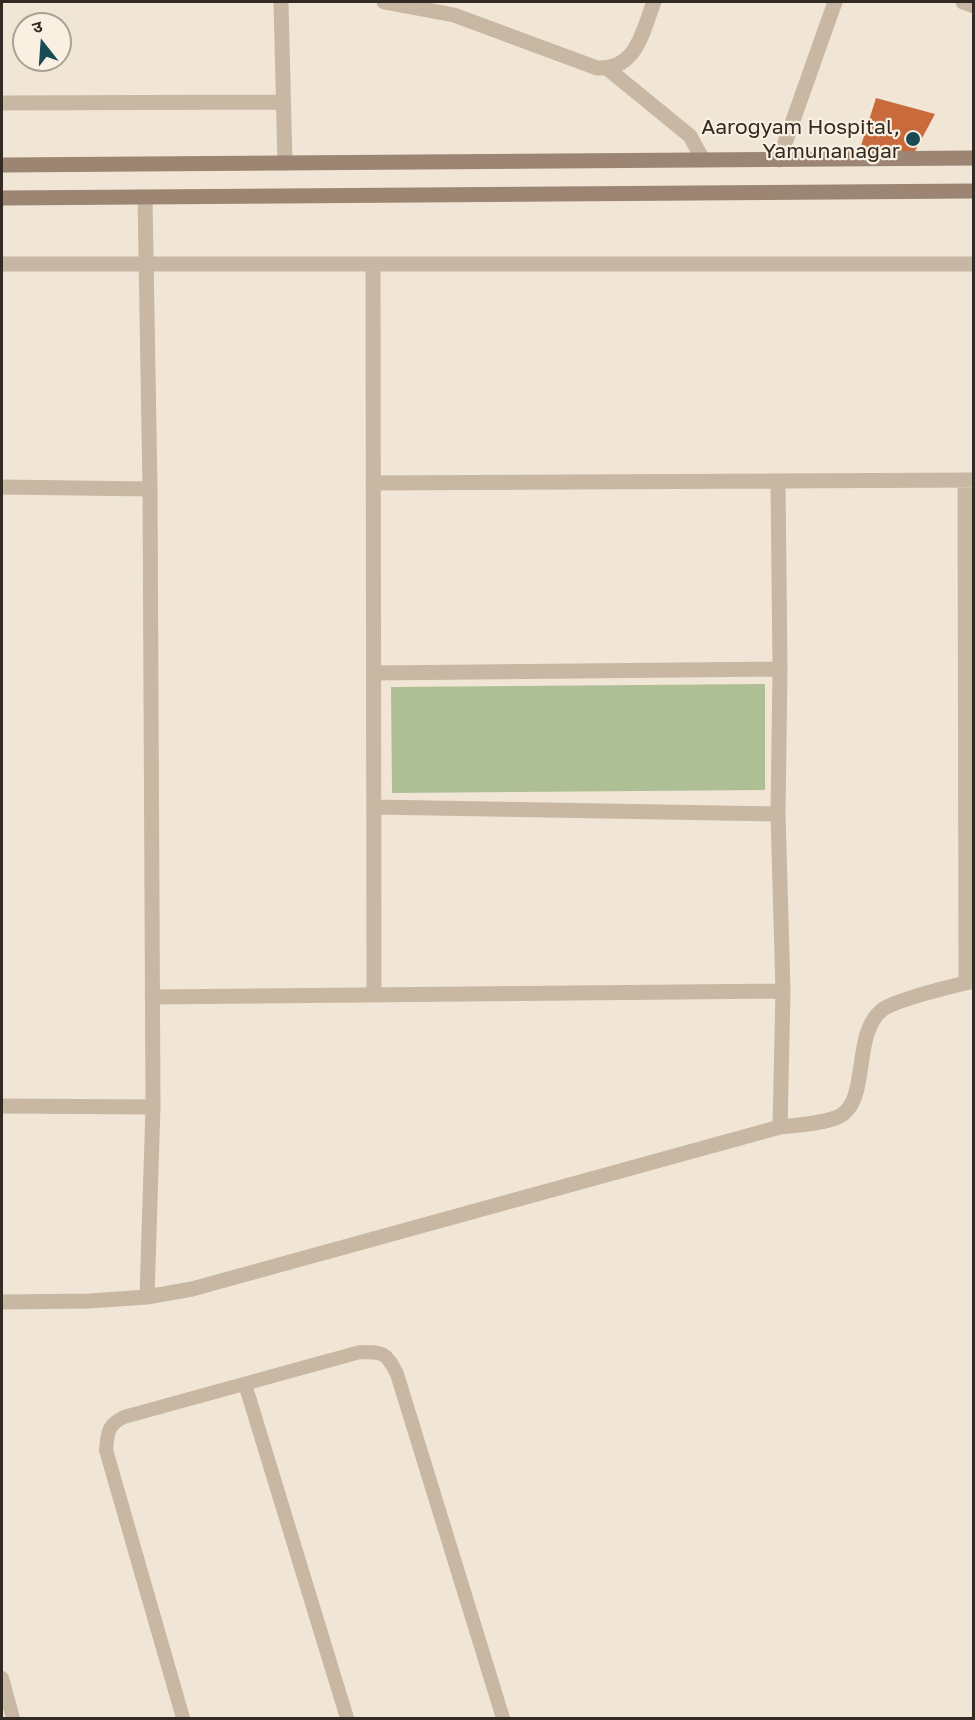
<!DOCTYPE html>
<html>
<head>
<meta charset="utf-8">
<style>
	body { margin:0 }
	#map { position:relative; width:975px; height:1720px; overflow:hidden; background:#f1e6d5; font-family:"Golos Text","Noto Sans Devanagari",sans-serif }
	canvas { display:block }
	.frame { position:absolute; inset:0; border:3px solid #332a24; pointer-events:none }
	.north { position:absolute; left:12px; top:12px; width:60px; height:60px; box-sizing:border-box; background:#f9f0e1; border:2px solid #aaa195; border-radius:50%; rotate:343deg; font-size:16px; font-weight:700; line-height:24px; text-align:center; color:#332a24 }
	.north::after { content:''; display:block; margin:auto; width:21px; height:27px; background:#1a4b54; clip-path:polygon(50% 0,100% 100%,50% 72%,0 100%) }
</style>
</head>
<body>
<div id="map">
<canvas width="975" height="1720"></canvas>
<div class="frame"></div>
<div class="north">उ</div>
</div>
<script>
const ctx = document.querySelector('canvas').getContext('2d');
ctx.lineJoin = 'round';
function fill(path, color) { ctx.fillStyle = color; ctx.fill(path, 'evenodd'); }
function trace(path, color, width, dash) { ctx.strokeStyle = color; ctx.lineWidth = width; ctx.lineCap = dash ? 'butt' : 'round'; ctx.setLineDash(dash || []); ctx.stroke(path); }
function label(font, color, halo, rows, align = 'center') {
  ctx.font = font + ' "Golos Text",sans-serif'; ctx.lineWidth = 4.5; ctx.setLineDash([]); ctx.textBaseline = 'middle'; ctx.strokeStyle = halo; ctx.fillStyle = color; for (const [text, x, y, turn = 0] of rows) {
    ctx.save(); ctx.translate(x, y); ctx.rotate((+turn || 0) * Math.PI / 180); ctx.textAlign = isNaN(turn) ? turn : align; if (halo) ctx.strokeText(text, 0, 0); ctx.fillText(text, 0, 0); ctx.restore();
  }
}
fill(new Path2D(`
	M 765,684 L 765,790 L 392,793 L 391,687 Z`), '#aebf96');
fill(new Path2D(`
	M 876,98 L 935,114 L 914,153 L 858,155 Z`), '#c86a3c');
trace(new Path2D(`
	M 245,1384 L 347,1718
	M 2,1678 L 13,1718
	M 183,1718 L 106,1450 C 108,1433 107,1425 124,1417 L 360,1352 C 383,1352 386,1352 397,1374 L 503,1718`), '#c8b7a2', 14);
trace(new Path2D(`
	M 281,2 L 285,163
	M 384,2 L 454,15 L 597,68 C 637,70 642,32 654,2
	M 963,2 L 974,6
	M 608,69 L 690,136 L 703,160
	M 2,103 L 283,102
	M 779,160 L 835,2
	M 145,197 L 150,489 L 153,1107 L 147,1297
	M 2,264 L 974,264
	M 373,264 L 374,995
	M 965,480 L 966,983
	M 778,481 L 780,669 L 778,814 L 783,991 L 780,1127
	M 373,483 L 974,480
	M 2,487 L 150,489
	M 374,673 L 780,669
	M 374,807 L 778,814
	M 152,997 L 783,991
	M 2,1106 L 153,1107
	M 2,1302 L 89,1301 L 147,1297 L 192,1289 L 780,1127 C 799,1125 821,1124 838,1117 C 871,1102 851,1035 882,1010 C 896,999 953,986 974,981`), '#c8b7a2', 15);
trace(new Path2D(`
	M 2,165 L 974,158
	M 2,198 L 974,191`), '#9c8573', 15);
for (const [x, y, r, color] of [
	[913,139,8,"#1a4b54"]
]) { const dot = new Path2D(); dot.arc(x, y, r, 0, 2 * Math.PI); ctx.fillStyle = color; ctx.fill(dot); trace(dot, '#f9f0e1', 2); }
label('21px', '#332a24', '#f9f0e1', [
	["Aarogyam Hospital,",900,127],
	["Yamunanagar",900,151]
], 'right');
</script>
</body>
</html>
